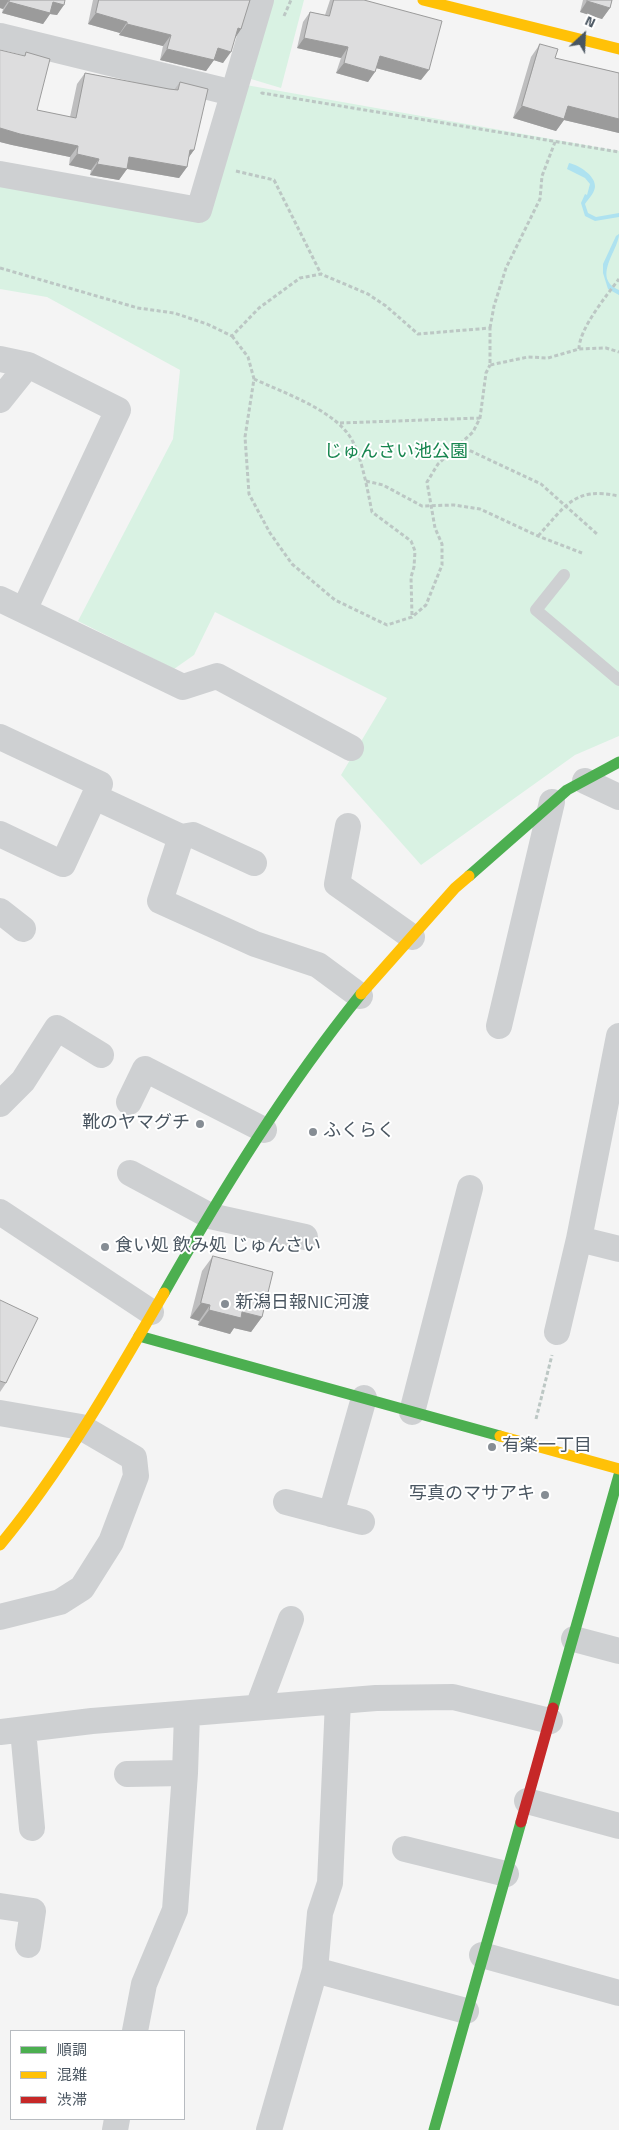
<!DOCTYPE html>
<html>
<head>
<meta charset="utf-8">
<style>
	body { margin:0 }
	#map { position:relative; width:619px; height:2130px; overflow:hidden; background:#f4f4f4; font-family:"Titillium Web","Noto Sans JP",sans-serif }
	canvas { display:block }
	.legend { position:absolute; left:10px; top:2030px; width:175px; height:90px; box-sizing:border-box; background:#fff; border:1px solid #b7bbc0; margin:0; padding:6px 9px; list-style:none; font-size:15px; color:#4a5661 }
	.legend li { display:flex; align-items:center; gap:10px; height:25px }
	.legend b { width:25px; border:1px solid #b7bbc0 }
	.north { position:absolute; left:559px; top:10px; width:50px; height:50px; -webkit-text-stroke:4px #fff; paint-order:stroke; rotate:25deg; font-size:14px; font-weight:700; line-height:20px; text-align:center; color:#4a5661 }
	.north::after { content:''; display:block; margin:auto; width:18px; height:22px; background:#4a5661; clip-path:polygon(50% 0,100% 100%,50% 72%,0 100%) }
</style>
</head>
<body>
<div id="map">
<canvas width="619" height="2130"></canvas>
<ul class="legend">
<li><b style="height:6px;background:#4caf50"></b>順調</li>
<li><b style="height:6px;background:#ffc107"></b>混雑</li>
<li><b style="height:6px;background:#c62828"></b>渋滞</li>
</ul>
<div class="north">N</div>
</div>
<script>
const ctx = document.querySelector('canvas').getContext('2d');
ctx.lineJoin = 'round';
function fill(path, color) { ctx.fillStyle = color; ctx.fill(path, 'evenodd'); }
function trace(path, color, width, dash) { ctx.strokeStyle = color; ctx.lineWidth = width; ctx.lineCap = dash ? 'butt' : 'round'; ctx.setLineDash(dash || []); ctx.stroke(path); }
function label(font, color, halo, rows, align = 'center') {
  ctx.font = font + ' "Titillium Web","Noto Sans JP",sans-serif'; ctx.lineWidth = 4; ctx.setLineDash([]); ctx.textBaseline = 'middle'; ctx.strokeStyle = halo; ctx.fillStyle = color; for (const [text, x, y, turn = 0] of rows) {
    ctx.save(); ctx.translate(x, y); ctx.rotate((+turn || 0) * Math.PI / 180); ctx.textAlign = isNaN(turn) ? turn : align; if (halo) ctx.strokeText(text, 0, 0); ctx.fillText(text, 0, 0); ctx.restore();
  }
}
fill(new Path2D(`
	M 273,0 L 304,0 L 281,88 L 251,79 Z
	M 246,85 L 619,151 L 619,736 L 575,755 L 421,865 L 341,775 L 387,698 L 215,612 L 194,655 L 174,669 L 78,621 L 173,439 L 180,370 L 47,297 L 0,289 L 0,186 L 198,221 Z`), '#d9f2e3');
fill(new Path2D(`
	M 569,163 C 579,165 596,176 595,187 C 594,194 588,199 585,204 L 588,213 L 596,217 L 619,213 L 619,217 L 595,221 L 585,216 L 581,203 L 585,194 L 587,195 L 590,184 L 585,178 L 567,169 Z
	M 619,234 C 619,250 591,278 619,290 L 619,295 L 608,289 L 603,273 L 603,264 L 616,236 Z`), '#aee2f0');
trace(new Path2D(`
	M 284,16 L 291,0
	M 261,94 L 262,93 L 619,152
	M 236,171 L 274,180 L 321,274
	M 0,268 L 138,308 L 174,313 L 207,324 L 232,336 L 259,308 L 300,278 L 321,274 L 368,294 L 386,306 L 418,334 L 490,328 L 490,365 L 528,357 L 548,358 L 579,349 L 606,348 L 619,352
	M 490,328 L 494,306 L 506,268 L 540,199 L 542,176 L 555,142
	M 232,336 L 248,357 L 254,379 L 245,437 L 249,494 L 270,533 L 292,564 L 335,600 L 387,625 L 412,617 L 426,605 L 442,565 L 442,544 L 435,528 L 427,482 L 438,464 L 473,432 L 480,418 L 486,373 L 490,365
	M 579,349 C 579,329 607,295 619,279
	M 254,379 C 284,393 338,411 353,442 C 363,463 367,488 372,512 L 411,541 L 415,551 L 414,567 L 411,577 L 412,616
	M 340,423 L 480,418
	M 458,445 L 541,484 L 597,534
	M 366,481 L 383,485 L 422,506 L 454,505 L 480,509 L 538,536 L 582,553
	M 538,536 C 565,507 574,486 618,496
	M 536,1419 L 552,1355`), '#bcc7c4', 3, [4, 2.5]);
trace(new Path2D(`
	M 564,575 L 536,610 L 619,680`), '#ced0d2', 12);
trace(new Path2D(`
	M 0,36 L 233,93
	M 0,174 L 199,210 L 261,0
	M 0,359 L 28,365 L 118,410 L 24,610
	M 0,400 L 28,365
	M 0,599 L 183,687 L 217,676 L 351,748
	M 0,737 L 100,784 L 63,864 L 0,834
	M 585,781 L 619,797
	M 95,797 L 181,837 L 160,901 L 255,944 L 318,965 L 360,996
	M 348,826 L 337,884 L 412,937
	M 181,837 L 193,835 L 254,863
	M 0,911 L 23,929
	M 499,1026 L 552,802
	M 129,1102 L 145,1069 L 264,1130
	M 0,1104 L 23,1081 L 57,1028 L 101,1055
	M 130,1173 L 210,1216 L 305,1237
	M 0,1212 L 151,1312
	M 579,1239 L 619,1249
	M 557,1332 L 579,1239 L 619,1036
	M 412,1412 L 470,1188
	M 0,1413 L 81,1427 L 134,1458 L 136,1476 L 111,1542 L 82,1588 L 60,1602 L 0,1617
	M 286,1502 L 362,1522
	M 331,1514 L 364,1398
	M 574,1639 L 619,1651
	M 258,1707 L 291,1619
	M 23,1730 L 32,1828
	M 0,1732 L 92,1721 L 376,1698 L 453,1697 L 550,1721
	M 127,1774 L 185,1773
	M 527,1801 L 619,1826
	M 405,1849 L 506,1874
	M 0,1906 L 33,1911 L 28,1945
	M 482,1955 L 619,1993
	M 315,1970 L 466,2011
	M 135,2031 L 144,1984 L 175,1910 L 185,1773 L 187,1714
	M 115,2130 L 117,2119
	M 269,2130 L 315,1970 L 320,1913 L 330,1883 L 338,1701`), '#ced0d2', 26);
trace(new Path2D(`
	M 469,876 L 567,790 L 619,762
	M 164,1293 C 223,1189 286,1087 361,994
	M 139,1336 L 500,1436
	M 553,1708 L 619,1475
	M 434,2130 L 521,1822`), '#4caf50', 11);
trace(new Path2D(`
	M 423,0 L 619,49
	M 361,994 L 455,888 L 469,876
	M 500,1436 L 619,1469
	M 0,1545 C 63,1469 115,1378 164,1293`), '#ffc107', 11);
trace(new Path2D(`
	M 521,1822 L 553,1708`), '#c62828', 11);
fill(new Path2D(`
	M 0,0 L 65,0 L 57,15 L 50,14 L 43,24 L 2,13 L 3,9 L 0,8 Z
	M 93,0 L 250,0 L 241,29 L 235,37 L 223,63 L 214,60 L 206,71 L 160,60 L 163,46 L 119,35 L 120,33 L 88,24 Z
	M 330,0 L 364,0 L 421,80 L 376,68 L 368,82 L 336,73 L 341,58 L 297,48 L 303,22 L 310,12 L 325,15 Z
	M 583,0 L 612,0 L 610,8 L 602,19 L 580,12 Z
	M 540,44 L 555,58 L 619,73 L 619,133 L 564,120 L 556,131 L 513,118 L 531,57 Z
	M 0,51 L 24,56 L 26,52 L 37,110 L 70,117 L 77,84 L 85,73 L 174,90 L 180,82 L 194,150 L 189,157 L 187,167 L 179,178 L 127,169 L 119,180 L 90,175 L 91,170 L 69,165 L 70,157 L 12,145 L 0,142 Z
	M 213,1256 L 262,1317 L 251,1332 L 234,1328 L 230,1334 L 198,1325 L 199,1321 L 190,1318 L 202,1271 Z
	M 0,1300 L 6,1383 L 0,1392 Z`), '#bebebf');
fill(new Path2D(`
	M 0,0 L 9,0 L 3,9 L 0,8 Z
	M 587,1 L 610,8 L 602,19 L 580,12 Z
	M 9,2 L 53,2 L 64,5 L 57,15 L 50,14 L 43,24 L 2,13 Z
	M 96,13 L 127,22 L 120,33 L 88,24 Z
	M 127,24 L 171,35 L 163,46 L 119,35 Z
	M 238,28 L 241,29 L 234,40 Z
	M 304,38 L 348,47 L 341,58 L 297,48 Z
	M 218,48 L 231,52 L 223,63 L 210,59 Z
	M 167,49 L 214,60 L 206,71 L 160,60 Z
	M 380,56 L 429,70 L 421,80 L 372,67 Z
	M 344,63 L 375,72 L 368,82 L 336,73 Z
	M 522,106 L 568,106 L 619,119 L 619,133 L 564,120 L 556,131 L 513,118 Z
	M 0,128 L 78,146 L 70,157 L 12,145 L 0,142 Z
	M 190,150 L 194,150 L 186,161 Z
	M 77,154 L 99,159 L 91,170 L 69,165 Z
	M 129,157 L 187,167 L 179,178 L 122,168 Z
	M 97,164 L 127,169 L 119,180 L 90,175 Z
	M 201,1303 L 210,1305 L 199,1321 L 190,1318 Z
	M 209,1310 L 242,1312 L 262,1317 L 251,1332 L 234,1328 L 230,1334 L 198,1325 Z`), '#9b9b9b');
const building = new Path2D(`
	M 10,0 L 65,0 L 64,5 L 53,2 L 50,13 L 9,2 Z
	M 99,0 L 250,0 L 241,29 L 238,28 L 231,52 L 218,48 L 214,60 L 167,49 L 171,35 L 127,24 L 127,22 L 96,13 Z
	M 334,0 L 364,0 L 442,21 L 429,70 L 380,56 L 375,72 L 344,63 L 348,47 L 304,38 L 310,12 L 329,16 Z
	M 588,0 L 612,0 L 610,8 L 587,1 Z
	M 540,44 L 558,49 L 555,58 L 619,73 L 619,119 L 568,106 L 564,119 L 522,106 Z
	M 0,50 L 25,56 L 26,52 L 50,59 L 37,110 L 76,118 L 85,73 L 169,89 L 178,90 L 180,82 L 208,89 L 194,150 L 190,150 L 187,167 L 129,157 L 127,169 L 97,164 L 99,159 L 77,154 L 78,146 L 20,134 L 0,128 Z
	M 213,1256 L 273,1272 L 262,1317 L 242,1312 L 241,1318 L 209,1310 L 210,1305 L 201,1303 Z
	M 0,1300 L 38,1318 L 6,1383 L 0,1381 Z`);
fill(building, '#ddddde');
trace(building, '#9b9b9b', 1);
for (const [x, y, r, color] of [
	[200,1124,5,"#868d94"],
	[313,1132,5,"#868d94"],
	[105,1247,5,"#868d94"],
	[225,1304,5,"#868d94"],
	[492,1447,5,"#868d94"],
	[545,1495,5,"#868d94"]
]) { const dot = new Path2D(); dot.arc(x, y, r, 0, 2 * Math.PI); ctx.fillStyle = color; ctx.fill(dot); trace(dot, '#fff', 2); }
label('18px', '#17864f', '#fff', [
	["じゅんさい池公園",396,453]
]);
label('18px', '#4a5661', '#fff', [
	["靴のヤマグチ",190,1124,"right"],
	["ふくらく",323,1132],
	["食い処 飲み処 じゅんさい",115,1247],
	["新潟日報NIC河渡",235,1304],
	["有楽一丁目",502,1447],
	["写真のマサアキ",535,1495,"right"]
], 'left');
</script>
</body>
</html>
